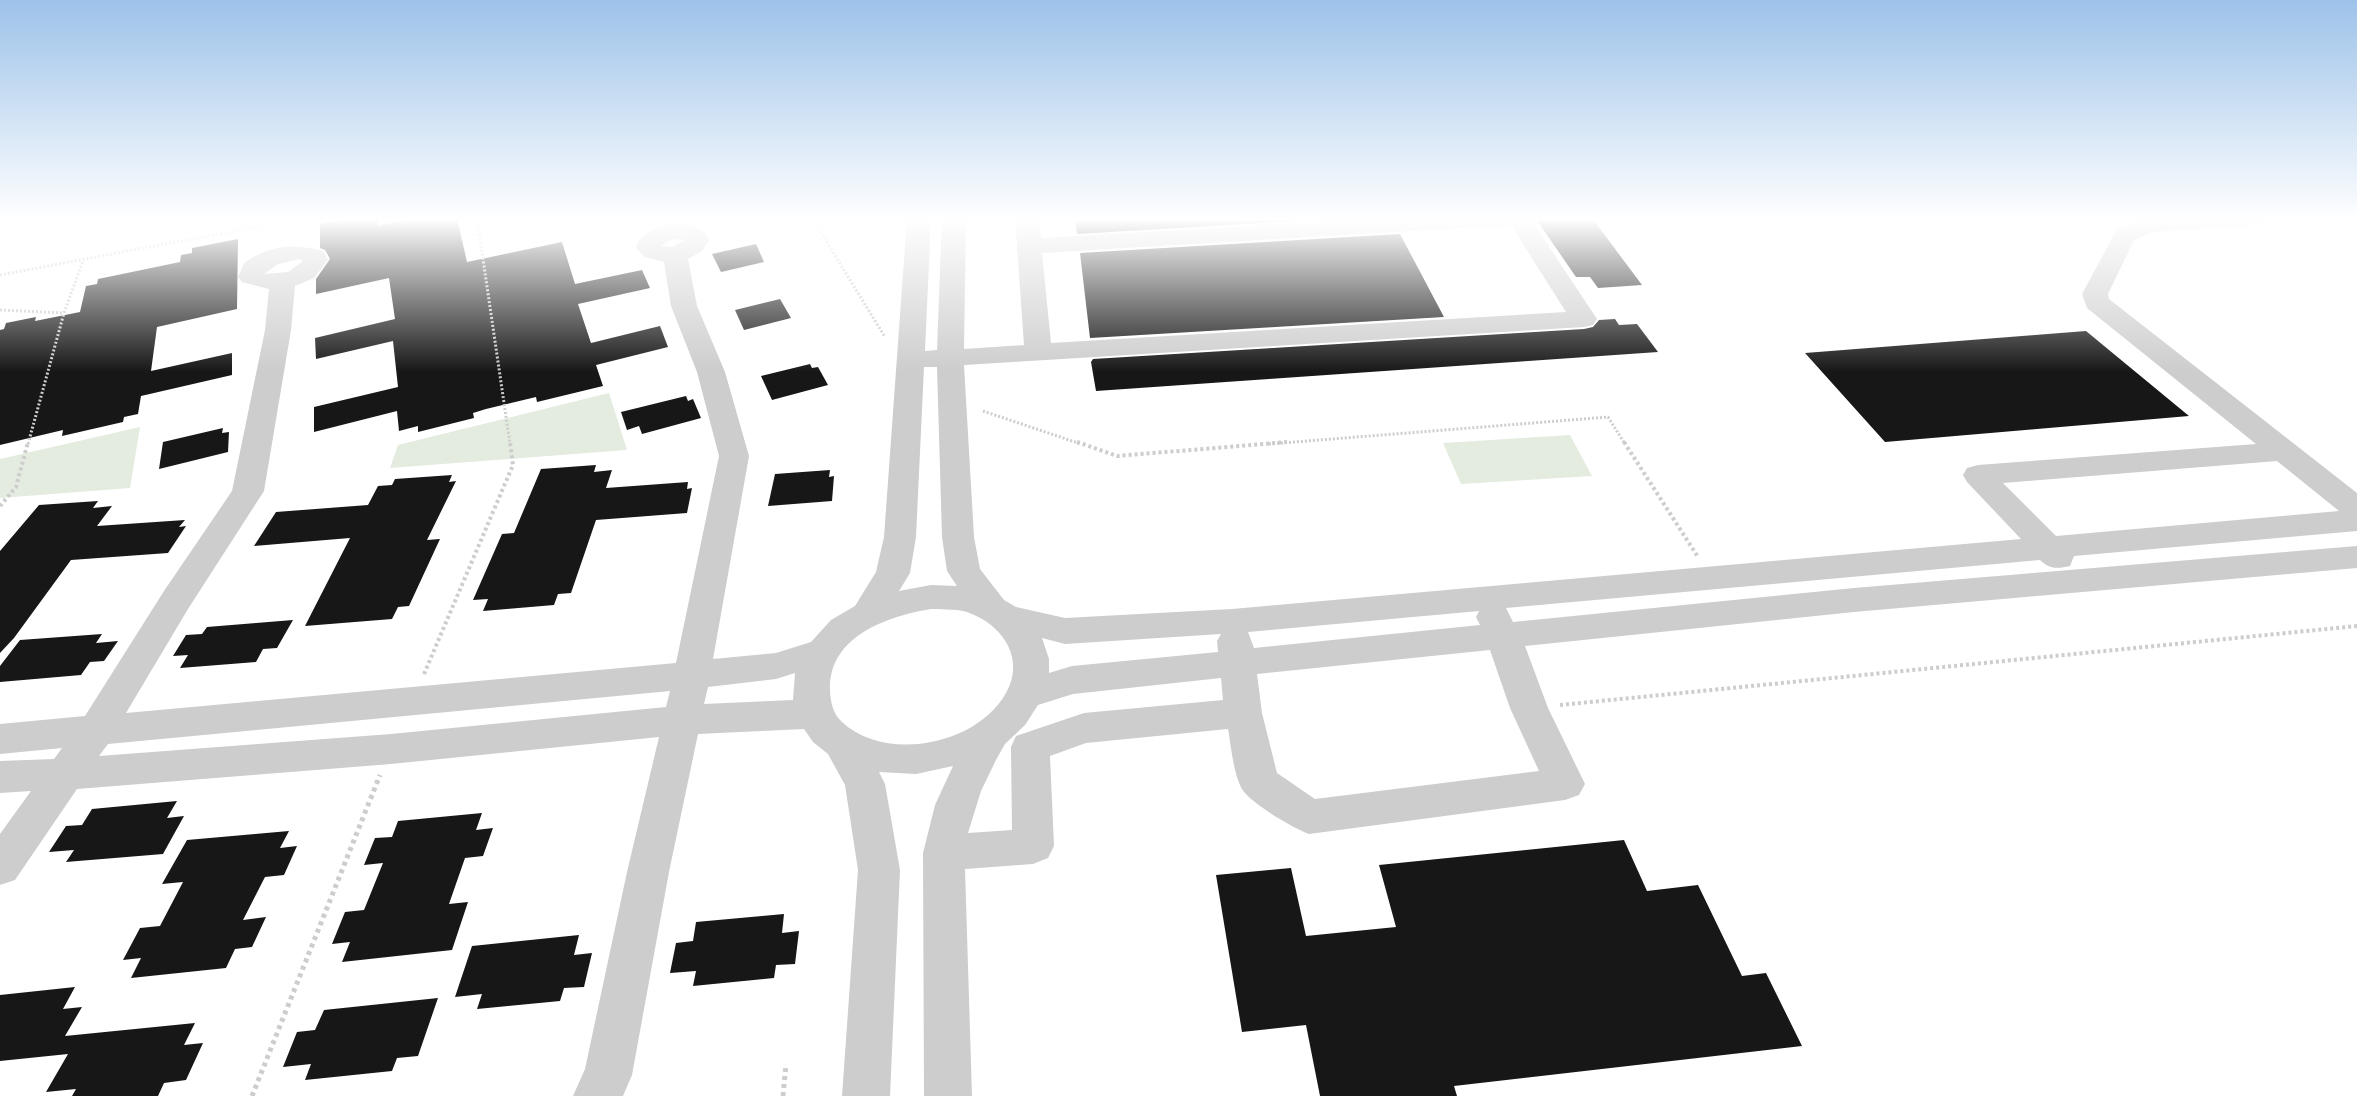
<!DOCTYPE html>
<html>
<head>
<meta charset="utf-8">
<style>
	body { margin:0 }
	canvas { display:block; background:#fff }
</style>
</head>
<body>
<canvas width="2357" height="1096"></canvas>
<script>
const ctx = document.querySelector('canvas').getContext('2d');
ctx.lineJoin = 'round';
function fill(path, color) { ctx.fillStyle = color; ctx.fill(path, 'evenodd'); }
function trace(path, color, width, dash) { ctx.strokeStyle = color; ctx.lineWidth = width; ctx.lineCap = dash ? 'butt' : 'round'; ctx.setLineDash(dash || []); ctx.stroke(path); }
fill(new Path2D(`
	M 609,393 L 627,450 L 390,468 L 398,445 Z
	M 140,427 L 130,488 L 0,498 L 0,459 Z
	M 1570,435 L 1592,476 L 1461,484 L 1443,443 Z`), '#e3ecdf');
fill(new Path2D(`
	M 349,218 L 377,218 L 378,226 L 415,218 L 457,218 L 467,262 L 562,242 L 575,284 L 642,270 L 650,288 L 578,304 L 591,343 L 660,326 L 668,347 L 596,365 L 603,386 L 537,402 L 536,397 L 486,409 L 473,413 L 474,418 L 418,432 L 418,426 L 399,431 L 397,411 L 314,432 L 314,407 L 398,387 L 393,341 L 316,359 L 315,338 L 395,319 L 389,278 L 316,294 L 316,279 L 330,259 L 325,250 L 320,248 L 320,224 Z
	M 1075,218 L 1293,218 L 1295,221 L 1077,234 Z
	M 1554,218 L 1592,218 L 1642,285 L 1598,288 L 1590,277 L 1576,277 L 1536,219 Z
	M 1400,234 L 1444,317 L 1090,338 L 1080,253 Z
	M 238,239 L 237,309 L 157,327 L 151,371 L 232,353 L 232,375 L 141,396 L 138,414 L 124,417 L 123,422 L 62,436 L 63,430 L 0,445 L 0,330 L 4,329 L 6,323 L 36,317 L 35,321 L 80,312 L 86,286 L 97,284 L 98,279 L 180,262 L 181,255 L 192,253 L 192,248 Z
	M 756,244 L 764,262 L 721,272 L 712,254 Z
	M 780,299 L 791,318 L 744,330 L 735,310 Z
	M 1615,319 L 1619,325 L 1637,324 L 1658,352 L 1096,391 L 1091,362 L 1093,359 L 1584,329 L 1593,327 L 1599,320 Z
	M 2086,331 L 2189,416 L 1885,442 L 1805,353 Z
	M 810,364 L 812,368 L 818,367 L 828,385 L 772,400 L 761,376 Z
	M 686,396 L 688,401 L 693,399 L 701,418 L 642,434 L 639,426 L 627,430 L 621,412 Z
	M 223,428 L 222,433 L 229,432 L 228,452 L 159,469 L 163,442 Z
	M 596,465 L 594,472 L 612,470 L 606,488 L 688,482 L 687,489 L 692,488 L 687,513 L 596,520 L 571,593 L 558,594 L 554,605 L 483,611 L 488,599 L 473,600 L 502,534 L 514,533 L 541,469 Z
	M 830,470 L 829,477 L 834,476 L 832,501 L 768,506 L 775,474 Z
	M 452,475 L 449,482 L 456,481 L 427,540 L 440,539 L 409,606 L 398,607 L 392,619 L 305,626 L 350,538 L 254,546 L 276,512 L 368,505 L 378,486 L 392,485 L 395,479 Z
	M 98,501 L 93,508 L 112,506 L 97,526 L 185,520 L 179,527 L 186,526 L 168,553 L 71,560 L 14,638 L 0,653 L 0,551 L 39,505 Z
	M 293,620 L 277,648 L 263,649 L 256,662 L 180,668 L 188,655 L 173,656 L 186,635 L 202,634 L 207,627 Z
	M 102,634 L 96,643 L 118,641 L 104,661 L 90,662 L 81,675 L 0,682 L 0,666 L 20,640 Z
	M 177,801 L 167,818 L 184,816 L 163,854 L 66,862 L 74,850 L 49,852 L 66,826 L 82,825 L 92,809 Z
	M 482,813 L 476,830 L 493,828 L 483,856 L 465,858 L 449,904 L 468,902 L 452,950 L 342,962 L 350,942 L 332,944 L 345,912 L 364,910 L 383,863 L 364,865 L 375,838 L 392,837 L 398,821 Z
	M 289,831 L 280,848 L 297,846 L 284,875 L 265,877 L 243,920 L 266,917 L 252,947 L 235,949 L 226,968 L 131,978 L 141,958 L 123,960 L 140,928 L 160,926 L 183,882 L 162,884 L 187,840 Z
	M 1624,840 L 1647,891 L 1698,885 L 1742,976 L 1766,973 L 1802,1046 L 1454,1086 L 1457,1096 L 1320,1096 L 1306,1025 L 1242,1032 L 1216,875 L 1291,868 L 1306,936 L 1396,927 L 1379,865 Z
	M 784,914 L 782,933 L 799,931 L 795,964 L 776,965 L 774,978 L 693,986 L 696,971 L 670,973 L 676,943 L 693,941 L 696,922 Z
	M 579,935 L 574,955 L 592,953 L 584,987 L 564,988 L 560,1001 L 477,1009 L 482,994 L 455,997 L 472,946 Z
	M 75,987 L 63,1009 L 82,1007 L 65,1036 L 195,1023 L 184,1045 L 203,1043 L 186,1080 L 164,1083 L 158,1096 L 72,1096 L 76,1089 L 46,1092 L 68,1054 L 0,1061 L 0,995 Z
	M 438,998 L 418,1056 L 397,1058 L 392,1071 L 305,1080 L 311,1064 L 283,1067 L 297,1032 L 315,1030 L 324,1010 Z`), '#171717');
trace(new Path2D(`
	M 477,218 L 510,444
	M 812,218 L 885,337
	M 0,222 L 1,218
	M 0,275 L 303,218
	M 0,310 L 64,313
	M 983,411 L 1081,444
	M 28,444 L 64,313 L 83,261
	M 1269,444 L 1608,417 L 1625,444`), '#cdcdcd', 3, [2, 2]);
trace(new Path2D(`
	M 1077,442 L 1117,456 L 1288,442
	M 1624,442 L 1698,557
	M 0,506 L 16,487 L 28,442
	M 424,674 L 513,465 L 510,442
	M 1560,705 L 2357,626`), '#cdcdcd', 4, [3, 3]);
trace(new Path2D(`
	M 252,1096 L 380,775
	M 783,1096 L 786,1064`), '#cdcdcd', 5, [4, 4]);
fill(new Path2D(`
	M 907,218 L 931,218 L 925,351 L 937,350 L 942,218 L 966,218 L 964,349 L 1024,345 L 1015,218 L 1039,218 L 1041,238 L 1392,218 L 1530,218 L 1597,319 L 1593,325 L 1584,327 L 964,365 L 974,537 L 980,569 L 1004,600 L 1016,607 L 1065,618 L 1232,609 L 2021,539 L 1967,482 L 1963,475 L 1967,468 L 1978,465 L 2256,444 L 2087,308 L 2082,294 L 2116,231 L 2147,218 L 2266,218 L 2262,223 L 2254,225 L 2153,232 L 2134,240 L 2108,294 L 2109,299 L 2357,493 L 2357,531 L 2074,556 L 2070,566 C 2057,569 2049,569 2040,560 L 1506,608 L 1513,622 L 1854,588 L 2357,546 L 2357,568 L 1854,612 L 1525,646 L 1548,708 L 1585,784 L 1579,795 L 1565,800 L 1309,834 C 1293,828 1256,806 1245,793 C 1234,781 1231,745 1228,729 L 1086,743 L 1050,756 L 1054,846 L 1048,858 L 1033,864 L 965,869 L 972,1096 L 924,1096 L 923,853 L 935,805 L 953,766 L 916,774 L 879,772 L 885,784 L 900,870 L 890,1096 L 842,1096 L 858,870 L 845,785 L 828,754 L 813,742 L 804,729 L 698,734 L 669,872 L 632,1075 L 623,1096 L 573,1096 L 585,1069 L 627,872 L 659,737 L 391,764 L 77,789 L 15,880 L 0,885 L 0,834 L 31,791 L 0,793 L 0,761 L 54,759 L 62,748 L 0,754 L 0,724 L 85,716 L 164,591 L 232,491 L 265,330 L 269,289 L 242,282 L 238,277 L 244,263 C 269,245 294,243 323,251 L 328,260 L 314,278 L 295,286 L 291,330 L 264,491 L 188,609 L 126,713 L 676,663 L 719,456 L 697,372 L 671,306 L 664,262 L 645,257 L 636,248 C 642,223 701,214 709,240 L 702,251 L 688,259 L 697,306 L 725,372 L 749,456 L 713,659 L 776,653 L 811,642 L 831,620 L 855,606 L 876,572 L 884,537 ZM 1511,225 L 1566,312 L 1051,343 L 1042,253 ZM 680,239 L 685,240 L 672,247 L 661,246 L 670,240 ZM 299,259 L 303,261 L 288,272 L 264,274 L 278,264 ZM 924,367 L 937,367 L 942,537 L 947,571 L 957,586 L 931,585 L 899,591 L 910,573 L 916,537 ZM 2277,461 L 2339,511 L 2056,536 L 2003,483 ZM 931,609 C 944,610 959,608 972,614 C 1004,627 1025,660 1006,693 C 977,745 886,763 842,722 C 833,714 830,701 830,689 C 829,636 888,616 931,609 ZM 1479,611 L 1476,617 L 1480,625 L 1254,648 L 1248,632 ZM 1221,634 L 1217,641 L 1218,652 L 1072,666 L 1049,673 L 1049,659 L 1042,638 L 1065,644 ZM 1490,650 L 1510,708 L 1539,771 L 1315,799 L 1277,773 L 1262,713 L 1257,674 ZM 795,673 L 793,700 L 704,704 L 708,687 L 776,679 ZM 1221,678 L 1223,700 L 1084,713 L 1016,736 L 1011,747 L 1012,830 L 968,833 L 981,791 L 996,760 L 1005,744 L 1025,725 L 1038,705 L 1073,694 ZM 670,691 L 666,707 L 391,734 L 99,756 L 108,744 Z`), '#cdcdcd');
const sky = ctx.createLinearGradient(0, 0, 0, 372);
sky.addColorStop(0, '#9dc2e9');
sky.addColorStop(0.59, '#fff');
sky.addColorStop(1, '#ffffff00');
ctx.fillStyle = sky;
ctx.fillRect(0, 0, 2357, 372);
</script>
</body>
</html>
